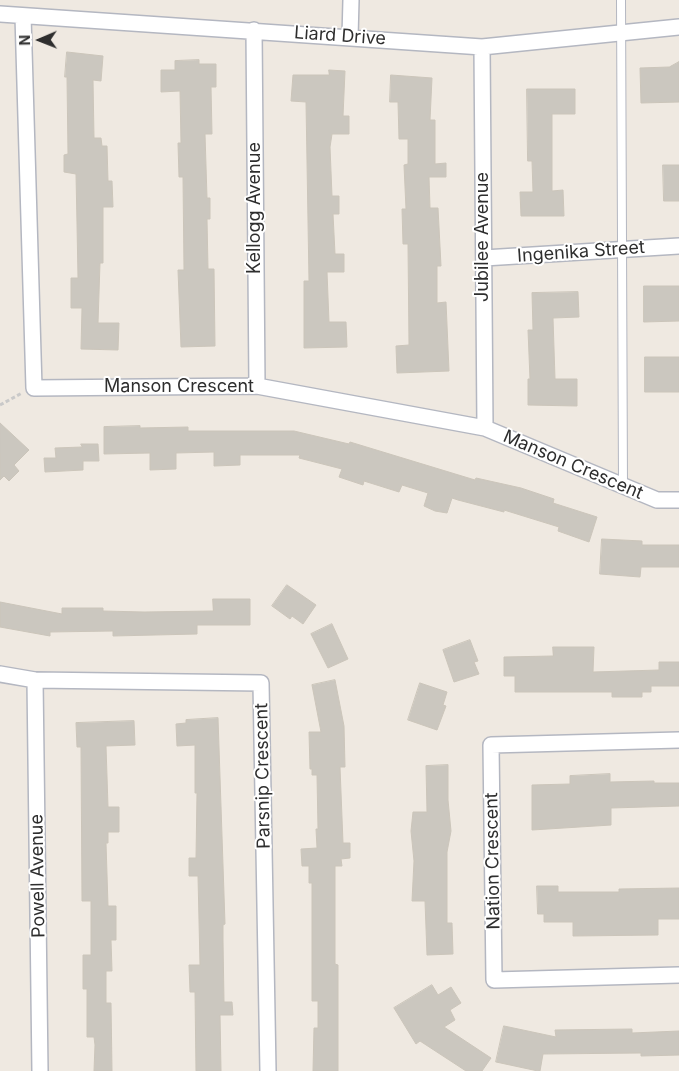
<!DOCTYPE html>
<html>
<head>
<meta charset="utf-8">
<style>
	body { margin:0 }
	#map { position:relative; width:679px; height:1071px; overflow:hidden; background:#efe9e1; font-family:Inter,sans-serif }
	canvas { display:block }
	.north { position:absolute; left:15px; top:15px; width:50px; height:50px; -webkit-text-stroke:4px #fff; paint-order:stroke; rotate:269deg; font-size:14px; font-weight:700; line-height:20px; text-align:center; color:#2e2e2e }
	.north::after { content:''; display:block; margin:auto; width:18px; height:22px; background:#2e2e2e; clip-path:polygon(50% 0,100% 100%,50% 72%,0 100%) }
</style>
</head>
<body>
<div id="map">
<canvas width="679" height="1071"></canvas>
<div class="north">N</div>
</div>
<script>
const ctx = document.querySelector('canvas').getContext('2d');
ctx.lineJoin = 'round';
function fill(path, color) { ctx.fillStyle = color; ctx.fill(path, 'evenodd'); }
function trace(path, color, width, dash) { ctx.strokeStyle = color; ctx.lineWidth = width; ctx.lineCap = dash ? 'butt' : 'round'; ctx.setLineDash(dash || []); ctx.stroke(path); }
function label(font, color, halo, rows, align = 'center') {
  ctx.font = font + ' Inter,sans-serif'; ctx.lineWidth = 4; ctx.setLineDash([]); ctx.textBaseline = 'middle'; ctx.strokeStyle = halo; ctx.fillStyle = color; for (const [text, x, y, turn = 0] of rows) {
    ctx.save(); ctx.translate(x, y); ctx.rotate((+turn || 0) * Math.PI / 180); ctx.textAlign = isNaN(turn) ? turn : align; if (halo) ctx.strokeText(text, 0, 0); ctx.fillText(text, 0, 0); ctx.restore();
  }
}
const building = new Path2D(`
	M 67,52 L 103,56 L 101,81 L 93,80 L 94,138 L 101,138 L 102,146 L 107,146 L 108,181 L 112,181 L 113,207 L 103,207 L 103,263 L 100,263 L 98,323 L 119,323 L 118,350 L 81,349 L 82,308 L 71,308 L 71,278 L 78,278 L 77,224 L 76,174 L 64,172 L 64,155 L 68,154 L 67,77 L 65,77 Z
	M 199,60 L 199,64 L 216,64 L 216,87 L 211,87 L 212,134 L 205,134 L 207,198 L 210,198 L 210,219 L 207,219 L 208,269 L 214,269 L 215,346 L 181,347 L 178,270 L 184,270 L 183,177 L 179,177 L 178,143 L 181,143 L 180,91 L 161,92 L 161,70 L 175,70 L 175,61 Z
	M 679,62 L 679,102 L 641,103 L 640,68 L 669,67 Z
	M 329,70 L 345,71 L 343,116 L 349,116 L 349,134 L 332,134 L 330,147 L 332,196 L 339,196 L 339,214 L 333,214 L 335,254 L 344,254 L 344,272 L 327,272 L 329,322 L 346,322 L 347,347 L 304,348 L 304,281 L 309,281 L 306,102 L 291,101 L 293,75 L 329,75 Z
	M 391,75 L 432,78 L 430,120 L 435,120 L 435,164 L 446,163 L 446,177 L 429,177 L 430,208 L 438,208 L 441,266 L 437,266 L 437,303 L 446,302 L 449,371 L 397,373 L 396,346 L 409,345 L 408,244 L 403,244 L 402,209 L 406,209 L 404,165 L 408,164 L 408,139 L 399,139 L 398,102 L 390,102 Z
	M 527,89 L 575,89 L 575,114 L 552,114 L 552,191 L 563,190 L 564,216 L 521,216 L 520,192 L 533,192 L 532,161 L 528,161 Z
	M 663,165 L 679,165 L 679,201 L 664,201 Z
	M 644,286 L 679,286 L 679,321 L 644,322 Z
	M 578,292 L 579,317 L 553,318 L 555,379 L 577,379 L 577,406 L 528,405 L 528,379 L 530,379 L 528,330 L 533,330 L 532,293 Z
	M 645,357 L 679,357 L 679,392 L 645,392 Z
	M 0,423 L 29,450 L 14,465 L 19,471 L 9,481 L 4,476 L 0,480 Z
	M 140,426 L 140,428 L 188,427 L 188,431 L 294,431 L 349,444 L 350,442 L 475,480 L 476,478 L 521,488 L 554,499 L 553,503 L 597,517 L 589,542 L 558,531 L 559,527 L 504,510 L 504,512 L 458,500 L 452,498 L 447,513 L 435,511 L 424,506 L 428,493 L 402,485 L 399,492 L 364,481 L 363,485 L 339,477 L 342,469 L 299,458 L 300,455 L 240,455 L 240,465 L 214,466 L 214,452 L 176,453 L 176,469 L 150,470 L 150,453 L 104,454 L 104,427 Z
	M 81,444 L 98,444 L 99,461 L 83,461 L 83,470 L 45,472 L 44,458 L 56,458 L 55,448 L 82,447 Z
	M 602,539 L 642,541 L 642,545 L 679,545 L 679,567 L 641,567 L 640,577 L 600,574 Z
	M 287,585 L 316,605 L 303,624 L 292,616 L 290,619 L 272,606 Z
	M 213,599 L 250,599 L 250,625 L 197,625 L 197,634 L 113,636 L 113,631 L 50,632 L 50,636 L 0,627 L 0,602 L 62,614 L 62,608 L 103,608 L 103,611 L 144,612 L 213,611 Z
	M 332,624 L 348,659 L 328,668 L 311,634 Z
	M 470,640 L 478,661 L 474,662 L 479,674 L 454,682 L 443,650 Z
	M 553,647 L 594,647 L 593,672 L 659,670 L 659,662 L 679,662 L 679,686 L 651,686 L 651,692 L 642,692 L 642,697 L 612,697 L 612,692 L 515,692 L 515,676 L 504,676 L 504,657 L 553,656 Z
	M 335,680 L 344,726 L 345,767 L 340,767 L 343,843 L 350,843 L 350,858 L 341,859 L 342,866 L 335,866 L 335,964 L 338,965 L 338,1071 L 313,1071 L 314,1028 L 318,1028 L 318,1001 L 312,1001 L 312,883 L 309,883 L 309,866 L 302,866 L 301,849 L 317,848 L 316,829 L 318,829 L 317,775 L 312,775 L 312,769 L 310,769 L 309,732 L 321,732 L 312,685 Z
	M 420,683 L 447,692 L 443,705 L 446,706 L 437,730 L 408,720 Z
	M 218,718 L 225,924 L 223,925 L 223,941 L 224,1002 L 232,1002 L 233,1015 L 220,1015 L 221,1071 L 196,1071 L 195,992 L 190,992 L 189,965 L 200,965 L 198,876 L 189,876 L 189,858 L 196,858 L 197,793 L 195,793 L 195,745 L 177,746 L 176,724 L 186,723 L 186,720 Z
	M 134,721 L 135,745 L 106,746 L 108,807 L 119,807 L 119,832 L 108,832 L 108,843 L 106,843 L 108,906 L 116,906 L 116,940 L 111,940 L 112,971 L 106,971 L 106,1003 L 111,1003 L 112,1071 L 94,1071 L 95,1045 L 94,1037 L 87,1037 L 87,989 L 83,989 L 83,955 L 91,955 L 91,901 L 82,901 L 81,747 L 77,747 L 76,723 Z
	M 448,765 L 448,800 L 451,831 L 447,852 L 447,923 L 452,923 L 453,954 L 427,955 L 425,901 L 412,901 L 414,861 L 411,831 L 413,812 L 427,812 L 426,766 Z
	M 610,774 L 610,782 L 654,781 L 654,783 L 679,783 L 679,806 L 611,808 L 611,825 L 532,830 L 532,785 L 570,784 L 570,776 Z
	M 537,886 L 558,886 L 558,892 L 619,892 L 619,889 L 679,888 L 679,919 L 658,919 L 658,935 L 573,936 L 573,922 L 544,922 L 544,914 L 538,914 Z
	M 432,985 L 438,995 L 451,987 L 461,1003 L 450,1010 L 455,1020 L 444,1027 L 491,1058 L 482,1071 L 466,1071 L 420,1041 L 416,1044 L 394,1008 Z
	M 504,1026 L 556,1037 L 555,1030 L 632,1029 L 632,1033 L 679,1031 L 679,1055 L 641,1056 L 641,1053 L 543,1054 L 540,1071 L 538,1071 L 496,1062 Z`);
fill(building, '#cbc7bf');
trace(building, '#cbc5ba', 1);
const service = new Path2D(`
	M 621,0 L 623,485`);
const minor = new Path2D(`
	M 0,14 L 482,47 L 679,27
	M 23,16 L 34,388 L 257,386 L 485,428 L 657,500 L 679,500
	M 254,30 L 257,386
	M 350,37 L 351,0
	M 482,47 L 485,428
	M 484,258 L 679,246
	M 0,674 L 35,680 L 261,683 L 268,1071
	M 35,680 L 40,1071
	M 679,740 L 491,745 L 494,980 L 679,975`);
trace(service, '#b4b7c1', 10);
trace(minor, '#b4b7c1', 18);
trace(new Path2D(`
	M 0,405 L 22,393`), '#c9c9c9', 3, [4, 2.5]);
trace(service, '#fff', 8);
trace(minor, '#fff', 15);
label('18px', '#2e2e2e', '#fff', [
	["Liard Drive",340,36,4],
	["Kellogg Avenue",255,208,-90],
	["Jubilee Avenue",483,237,-90],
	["Ingenika Street",581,252,-4],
	["Manson Crescent",179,387],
	["Manson Crescent",573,465,23],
	["Parsnip Crescent",263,776,-91],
	["Nation Crescent",493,861,-91],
	["Powell Avenue",38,876,-91]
]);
</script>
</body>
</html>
